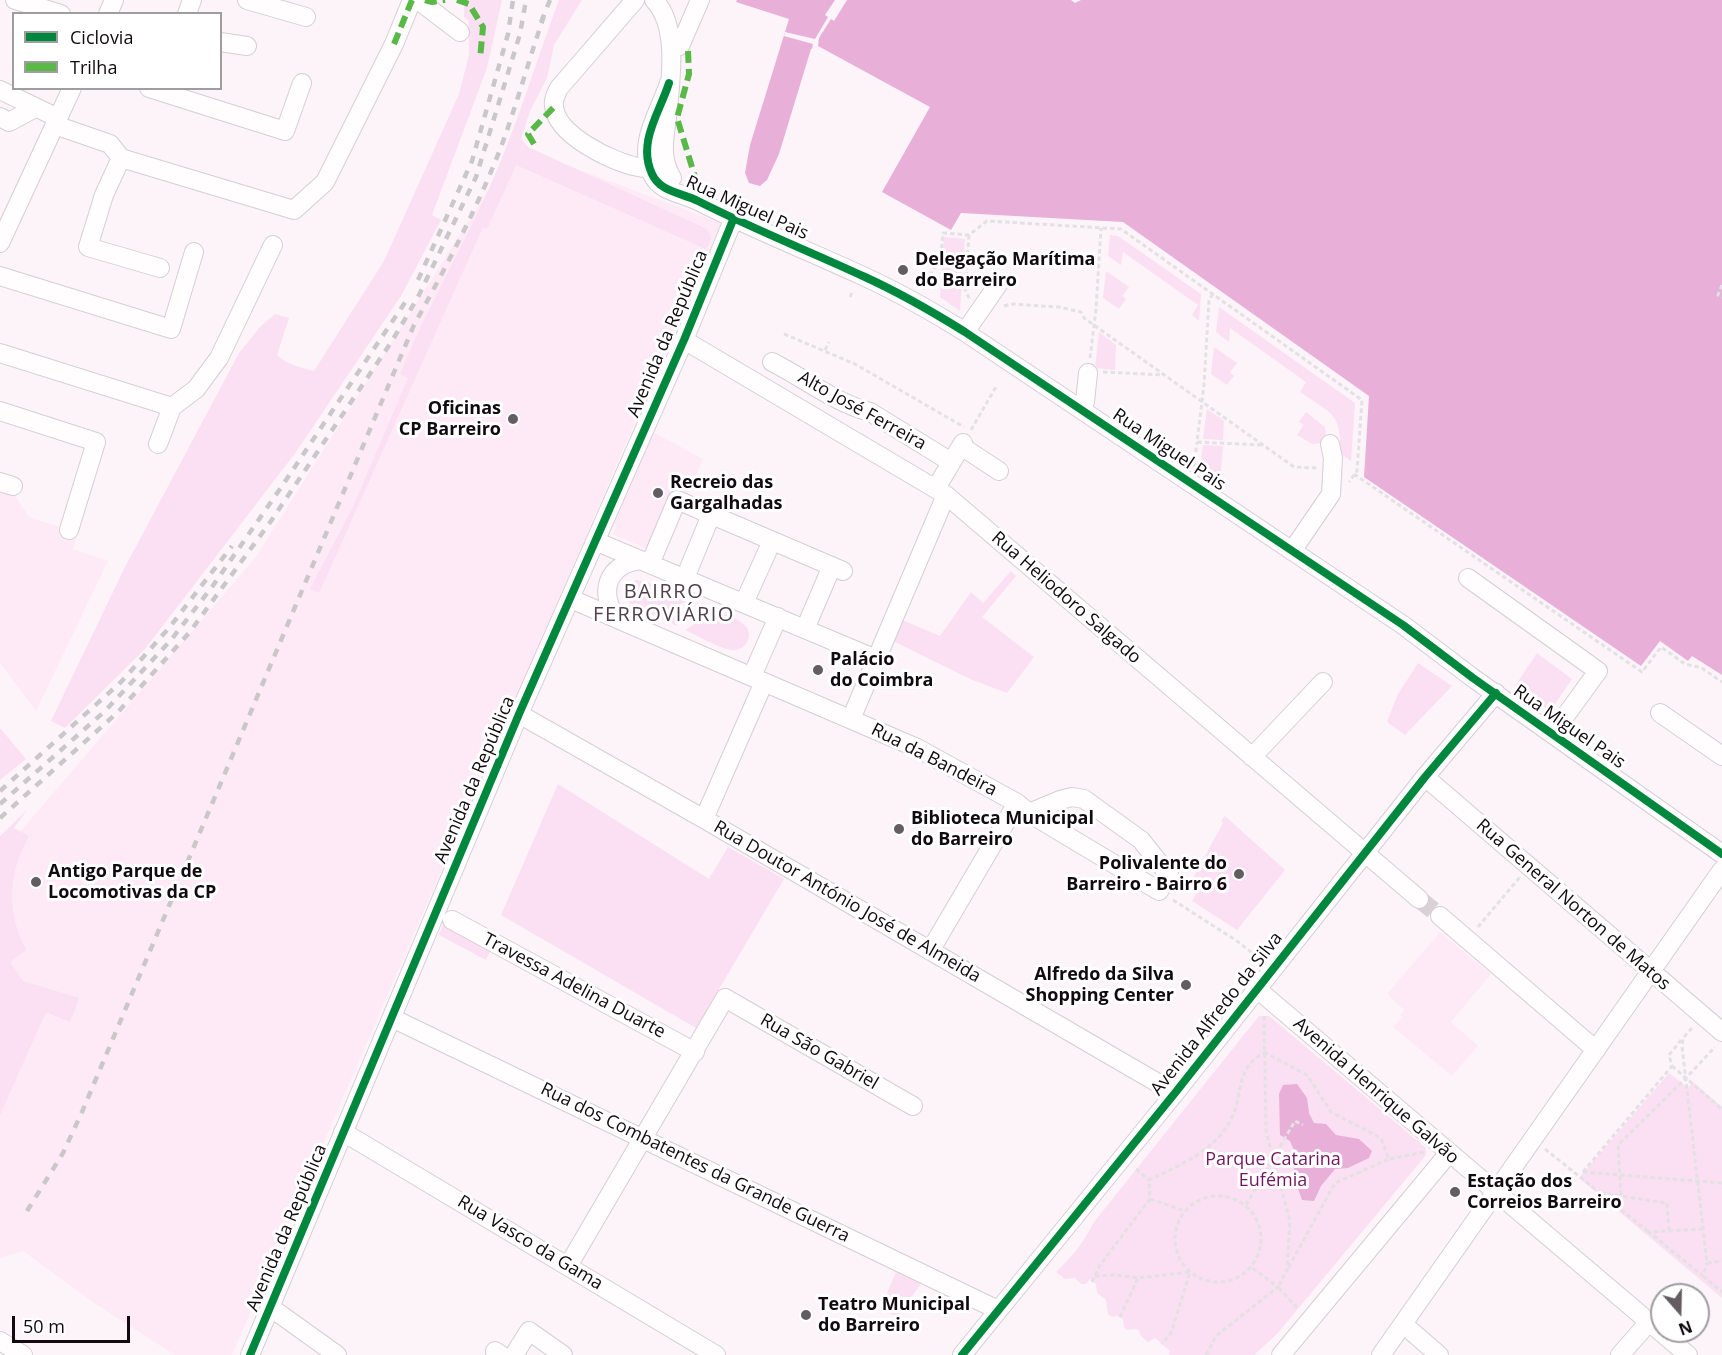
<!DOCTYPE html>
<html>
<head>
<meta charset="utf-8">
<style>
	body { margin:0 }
	#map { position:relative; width:1722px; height:1355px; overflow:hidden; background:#fcf4f9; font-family:"Open Sans",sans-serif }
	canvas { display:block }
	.legend { position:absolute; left:12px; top:12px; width:210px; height:78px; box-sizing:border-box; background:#fff; border:2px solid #a09d9f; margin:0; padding:8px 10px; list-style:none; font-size:18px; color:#110a0f }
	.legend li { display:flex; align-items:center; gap:12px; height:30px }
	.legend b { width:30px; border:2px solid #a09d9f }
	.north { position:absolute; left:1650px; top:1283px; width:60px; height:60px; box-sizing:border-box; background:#fff; border:2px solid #a09d9f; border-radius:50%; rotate:160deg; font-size:16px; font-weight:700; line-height:24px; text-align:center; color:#110a0f }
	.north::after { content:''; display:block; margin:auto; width:21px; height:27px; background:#635c61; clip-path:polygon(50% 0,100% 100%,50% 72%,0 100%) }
	.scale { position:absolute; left:12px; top:1316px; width:118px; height:27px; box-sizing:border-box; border:3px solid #110a0f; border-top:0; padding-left:8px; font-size:18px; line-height:21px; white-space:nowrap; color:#110a0f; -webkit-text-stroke:4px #fff; paint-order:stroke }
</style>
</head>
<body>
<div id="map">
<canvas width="1722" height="1355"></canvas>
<ul class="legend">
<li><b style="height:8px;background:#00873e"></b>Ciclovia</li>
<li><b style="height:8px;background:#58b947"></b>Trilha</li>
</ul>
<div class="north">N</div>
<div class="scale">50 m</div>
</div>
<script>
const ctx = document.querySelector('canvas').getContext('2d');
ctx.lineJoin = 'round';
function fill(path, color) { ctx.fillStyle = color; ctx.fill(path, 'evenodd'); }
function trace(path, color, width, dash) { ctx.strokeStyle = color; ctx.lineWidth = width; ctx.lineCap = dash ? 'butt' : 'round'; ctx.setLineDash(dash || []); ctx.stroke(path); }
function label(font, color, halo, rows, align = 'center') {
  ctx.font = font + ' "Open Sans",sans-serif'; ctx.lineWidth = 6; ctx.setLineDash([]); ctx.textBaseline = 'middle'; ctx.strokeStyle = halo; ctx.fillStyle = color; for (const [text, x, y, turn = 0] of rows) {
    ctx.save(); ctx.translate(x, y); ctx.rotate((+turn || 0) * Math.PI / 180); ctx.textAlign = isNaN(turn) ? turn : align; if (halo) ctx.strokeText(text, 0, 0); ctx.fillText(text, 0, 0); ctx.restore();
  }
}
fill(new Path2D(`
	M 516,146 L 721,223 L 232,1355 L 175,1355 L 94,1303 L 23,1251 L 0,1258 L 0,855 L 255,558 Z
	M 653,432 L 703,459 L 690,490 L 651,551 L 613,534 L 617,525 L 614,524 Z
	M 0,491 L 15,496 L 29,517 L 78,533 L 73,549 L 108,561 L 36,711 L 0,663 Z
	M 1440,932 L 1491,974 L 1451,1022 L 1478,1046 L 1452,1076 L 1393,1027 L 1402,1017 L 1400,1015 L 1404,1010 L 1387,994 Z`), '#feeaf7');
fill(new Path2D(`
	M 458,0 L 502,0 L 487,68 L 432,215 L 441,220 L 401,296 L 296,452 L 145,649 L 65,728 L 51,721 L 124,569 L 239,353 L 260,327 L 275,314 L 289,318 L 277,355 C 286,364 302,368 314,371 L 384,261 L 459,94 L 469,55 L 469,21 L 464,17 L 464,5 Z
	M 559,0 L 582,0 L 554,45 L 547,78 L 530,111 L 521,139 L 528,147 L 707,229 L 711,238 L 706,249 L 516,165 L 487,229 L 483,227 L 319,593 L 310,589 L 353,507 L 408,378 L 400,374 C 425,312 459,254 487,193 C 516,130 535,64 559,0 Z
	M 1110,235 L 1118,236 L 1201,294 L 1199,321 L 1192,315 L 1198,305 L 1123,252 L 1121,265 L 1108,256 Z
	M 944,237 L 965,239 L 960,311 L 940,297 Z
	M 1106,271 L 1129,287 L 1122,296 L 1126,299 L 1119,309 L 1103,298 Z
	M 1219,307 L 1355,403 L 1351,461 L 1340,453 C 1342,412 1330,413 1300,392 L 1306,382 L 1230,328 L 1229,342 L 1216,332 Z
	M 1099,332 L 1116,345 L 1115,370 L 1095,368 Z
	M 1214,347 L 1237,363 L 1230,372 L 1234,376 L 1227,385 L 1211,374 Z
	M 1207,409 L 1224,421 L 1223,440 L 1203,439 Z
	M 1306,412 L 1325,427 L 1326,436 L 1321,443 L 1312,444 L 1297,435 L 1304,425 L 1299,422 Z
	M 1203,445 L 1223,446 L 1220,483 L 1200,469 Z
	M 1011,571 L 1016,576 L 982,617 L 1034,657 L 1007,693 L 970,679 L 891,640 L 900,619 L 940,636 L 971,592 L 983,603 Z
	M 636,580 L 645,581 L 689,599 C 673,609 673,608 677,626 L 630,604 L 626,593 L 629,585 Z
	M 697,603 C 708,608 742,618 747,628 C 753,638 744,651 733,650 C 719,649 697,635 685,630 L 698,622 L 700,615 Z
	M 1537,653 L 1572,679 L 1550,711 L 1515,686 Z
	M 1418,663 L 1452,686 L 1405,735 L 1387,722 L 1398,694 Z
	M 0,728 L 26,759 L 0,780 Z
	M 558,784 L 709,879 L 728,847 L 784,879 L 696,1028 L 501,915 Z
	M 27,810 L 14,828 L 29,836 C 8,873 6,912 26,950 L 10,962 L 23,981 L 79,998 L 70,1022 L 46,1012 L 0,1115 L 0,836 Z
	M 1225,816 L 1285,870 L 1237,930 L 1192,901 L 1202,883 L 1193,878 L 1223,823 L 1221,821 Z
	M 444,922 L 492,947 L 486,960 L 439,935 Z
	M 1259,1016 L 1269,1016 L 1426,1148 L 1426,1155 L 1277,1334 L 1254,1355 L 1169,1355 L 1170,1351 L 1155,1338 L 1148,1342 L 1140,1335 L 1139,1331 L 1136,1329 L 1127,1330 L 1124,1327 L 1123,1319 L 1118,1316 L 1112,1317 L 1108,1314 L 1106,1300 L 1097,1293 L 1096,1284 L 1090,1279 L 1086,1284 L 1081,1284 L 1075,1278 L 1065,1279 L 1056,1272 C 1072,1257 1084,1242 1094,1222 Z
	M 1669,1073 L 1688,1088 L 1693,1082 L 1722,1107 L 1722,1298 L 1579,1178 Z
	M 896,1272 L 921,1284 L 897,1316 L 880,1310 Z`), '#fbdff2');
fill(new Path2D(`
	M 737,0 L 1071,0 L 1075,3 L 1081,0 L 1722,0 L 1722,675 L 1692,656 L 1688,661 L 1660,641 L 1641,666 L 1364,477 L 1369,396 L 1123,222 L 961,213 L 951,230 L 882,192 L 930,107 L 818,46 L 811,49 L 779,154 L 767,180 L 760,186 L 749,183 L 745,173 L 750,145 L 789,19 L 736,2 Z
	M 1297,1084 L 1307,1098 L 1309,1113 L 1314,1123 L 1326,1124 L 1336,1135 L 1359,1139 L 1372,1151 L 1369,1158 L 1348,1168 L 1335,1169 L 1321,1186 L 1314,1201 L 1302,1200 L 1293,1174 L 1297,1157 L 1290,1141 L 1280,1135 L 1279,1094 L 1283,1085 Z`), '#e8afd8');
fill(new Path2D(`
	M 835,0 L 847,0 L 834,21 L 831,19 L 819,38 L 818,46 L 812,49 L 813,44 L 784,36 L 785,32 L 815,39 L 828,17 L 825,15 Z`), '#fcf4f9');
trace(new Path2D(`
	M 1419,899 L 1440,916`), '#d9d1d6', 18, [18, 9]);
const minor = new Path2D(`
	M 15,0 L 61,14
	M 247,0 L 306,17
	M 418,0 L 460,32
	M 635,0 L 559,88 C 556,94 553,99 554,106 C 556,135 612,162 638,167 C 647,169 657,168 666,167
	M 654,0 C 680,27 670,84 667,118 C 664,140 660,158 672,178
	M 108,14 L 114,0
	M 187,14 L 192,0
	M 220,42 L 247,46
	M 680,46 L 700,0
	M 669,83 C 660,112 637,142 652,174 C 660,192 682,193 698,201 C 753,229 809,251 865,277 C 900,293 933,312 965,332 L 1403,625 L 1473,678 L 1722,854
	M 149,88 L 285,131 L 302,83
	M 0,90 L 58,118
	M 0,117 L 9,122 L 35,108
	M 55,125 L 110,144 L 121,158
	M 0,243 L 72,88
	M 160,268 L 88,247 L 104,195 L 121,158 L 294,210 L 325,182 L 394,44 L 412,0
	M 0,276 L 171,329 L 194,252
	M 965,332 L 999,283
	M 684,340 L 946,495 L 1419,899
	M 0,353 L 172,407 L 158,444
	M 772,362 C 804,378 835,403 870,412 L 951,462
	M 172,407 L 196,389 L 219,358 L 273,245
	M 1081,409 L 1085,402 L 1088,373
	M 0,411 L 96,442 L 69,530
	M 961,446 L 999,471
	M 0,482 L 13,486
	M 936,488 L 963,443
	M 595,541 L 876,659
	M 1292,551 L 1331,494 L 1333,458 L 1330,444
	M 650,564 L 677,500 L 843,571
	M 685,578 L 711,515
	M 1468,578 L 1598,671 L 1553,733
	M 571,599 L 917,748 L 1017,803 L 1029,813 L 1159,891 L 1169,875 L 1141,840 L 1084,799 L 1072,797 L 1060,800 L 1029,813
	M 744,603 L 772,541
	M 617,619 C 598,592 607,564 641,560
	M 805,629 L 832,566
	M 752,676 L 778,617
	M 1660,713 L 1722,756
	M 519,714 L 704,819 L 1175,1093
	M 851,719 L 946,495
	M 1252,757 L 1323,682
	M 1425,777 L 1722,1032
	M 704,819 L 764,682
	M 1440,916 L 1596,1050
	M 452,920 L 695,1052
	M 930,951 L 1017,803
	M 1257,989 L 1688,1355
	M 392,1018 L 998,1310
	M 343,1132 L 716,1355
	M 568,1266 L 725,998 L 913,1106
	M 270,1307 L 337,1355
	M 1403,1324 L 1439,1355
	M 0,1341 L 23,1355
	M 495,1351 L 501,1355
	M 250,1355 L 519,714 L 684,340 L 733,220
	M 514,1355 L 529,1331 L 563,1355
	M 962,1355 L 1175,1093 L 1425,777 L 1496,693
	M 1281,1355 L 1449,1153
	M 1381,1355 L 1722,870
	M 1620,1355 L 1649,1322`);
trace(minor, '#d6ced3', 20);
trace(new Path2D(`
	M 969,235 L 965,289 L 969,298
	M 1722,285 L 1718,295 L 1722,297
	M 923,289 L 941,254 L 943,233 L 969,235 L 987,221 L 1121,229 L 1362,400 L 1357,471 L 1349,482
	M 1213,294 L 1209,300 L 1204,385 L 1197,442 L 1262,445
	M 850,297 L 852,293
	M 1004,306 L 1011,304 L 1059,307 L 1081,312 L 1084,318 L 1294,467 L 1317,468
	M 784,334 L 855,364 L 964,427
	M 825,350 L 829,342
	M 1090,358 L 1096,309 L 1101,228
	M 1103,372 L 1163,375
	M 971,430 L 997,385
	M 1194,467 L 1197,442
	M 1354,474 L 1642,672 L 1661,647 L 1685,664 L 1702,668 L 1722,682
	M 1173,900 L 1237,941 L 1261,960
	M 1478,927 L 1520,877
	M 1264,1016 L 1266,1131 L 1290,1221 L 1287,1270 L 1278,1287 L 1298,1309
	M 1692,1028 L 1683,1038 L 1682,1046 L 1707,1263 L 1722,1261
	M 1264,1052 L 1307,1075 L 1331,1112 L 1381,1138 L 1389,1159 L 1335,1183 L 1287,1270
	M 1672,1066 L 1722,1109
	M 1545,1149 L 1649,1232
	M 1390,1159 L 1424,1152
	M 1136,1169 L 1149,1180
	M 1583,1172 L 1672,1066 L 1669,1055 L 1681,1040
	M 1583,1172 L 1722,1183
	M 1601,1193 L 1667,1203 L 1669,1231
	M 1621,1195 L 1618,1145 L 1686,1078 L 1715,1047
	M1175 1239a43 43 0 1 1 86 0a43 43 0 1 1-86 0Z
	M 1150,1199 L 1185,1211
	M 1246,1205 L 1295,1121 L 1303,1125
	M 1703,1229 L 1649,1232 L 1703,1276 L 1707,1263
	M 1095,1276 L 1115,1275 L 1138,1278 L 1190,1272 L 1171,1333 L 1162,1344
	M 1703,1276 L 1722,1292
	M 1092,1282 L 1100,1265 L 1150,1199 L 1149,1180 C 1179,1166 1218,1149 1232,1117 C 1244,1092 1235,1068 1264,1053
	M 1120,1317 L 1138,1278
	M 1206,1355 L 1216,1336 L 1278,1287 L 1251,1267`), '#e3e1e3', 3, [4.5, 3]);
trace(minor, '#fffdfe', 18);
trace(new Path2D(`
	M 541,22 L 550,0
	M 418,280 L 472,161 L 508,34 L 513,0
	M 0,791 L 121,682 L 169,628 L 232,546
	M 0,804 L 105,711 L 171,640 L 212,587 L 280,489 L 408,298
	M 0,818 L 118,712 L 189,633 L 271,521 L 392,341 L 418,297 L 476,177 L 520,34 L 526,0
	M 27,1211 L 63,1153 L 82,1112 L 414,325 C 446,267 477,209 501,147 C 517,104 529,59 544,16`), '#cac7c9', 4.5, [8, 8]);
trace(new Path2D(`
	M 425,0 L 432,2 L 445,0
	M 457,0 L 469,4 L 483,27 L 480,59
	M 394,44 L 412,0
	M 688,51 L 689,74 L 677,118 L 699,190
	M 534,144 L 528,134 L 554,107`), '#58b947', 6, [12, 6]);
trace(new Path2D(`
	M 669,83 C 660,112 637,142 652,174 C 660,192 682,193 698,201 C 753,229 809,251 865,277 C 900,293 933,312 965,332 L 1403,625 L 1473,678 L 1722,854
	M 250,1355 L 519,714 L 684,340 L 733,220
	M 962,1355 L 1175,1093 L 1425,777 L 1496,693`), '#00873e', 8);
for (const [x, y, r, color] of [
	[903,270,6,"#635c61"],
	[513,419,6,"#635c61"],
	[658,493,6,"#635c61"],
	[818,670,6,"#635c61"],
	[899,829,6,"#635c61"],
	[1239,874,6,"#635c61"],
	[36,882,6,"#635c61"],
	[1186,985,6,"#635c61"],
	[1455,1192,6,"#635c61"],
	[806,1315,6,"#635c61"]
]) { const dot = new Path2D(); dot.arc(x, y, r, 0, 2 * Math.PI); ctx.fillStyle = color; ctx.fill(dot); trace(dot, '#fff', 2); }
label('18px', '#110a0f', '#fff', [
	["Rua Miguel Pais",747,208,24],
	["Avenida da República",668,334,-67],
	["Alto José Ferreira",862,411,29],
	["Rua Miguel Pais",1169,450,34],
	["Rua Heliodoro Salgado",1066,598,41],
	["Rua Miguel Pais",1569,727,35],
	["Rua da Bandeira",934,760,27],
	["Avenida da República",475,780,-67],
	["Rua Doutor António José de Almeida",847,902,30],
	["Rua General Norton de Matos",1573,905,41],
	["Travessa Adelina Duarte",574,986,28],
	["Avenida Alfredo da Silva",1217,1014,-52],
	["Rua São Gabriel",819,1052,30],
	["Avenida Henrique Galvão",1376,1091,41],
	["Rua dos Combatentes da Grande Guerra",695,1163,26],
	["Avenida da República",287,1228,-67],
	["Rua Vasco da Gama",530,1243,31]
]);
label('bold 18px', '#110a0f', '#fff', [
	["Delegação Marítima",915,260],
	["do Barreiro",915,281],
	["Oficinas",501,409,"right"],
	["CP Barreiro",501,430,"right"],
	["Recreio das",670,483],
	["Gargalhadas",670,504],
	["Palácio",830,660],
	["do Coimbra",830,681],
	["Biblioteca Municipal",911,819],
	["do Barreiro",911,840],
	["Polivalente do",1227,864,"right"],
	["Barreiro - Bairro 6",1227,885,"right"],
	["Antigo Parque de",48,872],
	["Locomotivas da CP",48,893],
	["Alfredo da Silva",1174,975,"right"],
	["Shopping Center",1174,996,"right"],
	["Estação dos",1467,1182],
	["Correios Barreiro",1467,1203],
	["Teatro Municipal",818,1305],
	["do Barreiro",818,1326]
], 'left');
label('18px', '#71165f', '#fff', [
	["Parque Catarina",1273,1160],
	["Eufémia",1273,1181]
]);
ctx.letterSpacing = '1.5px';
label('20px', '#52404d', '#fff', [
	["BAIRRO",664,592],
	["FERROVIÁRIO",664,615]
]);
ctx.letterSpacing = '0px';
</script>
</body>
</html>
